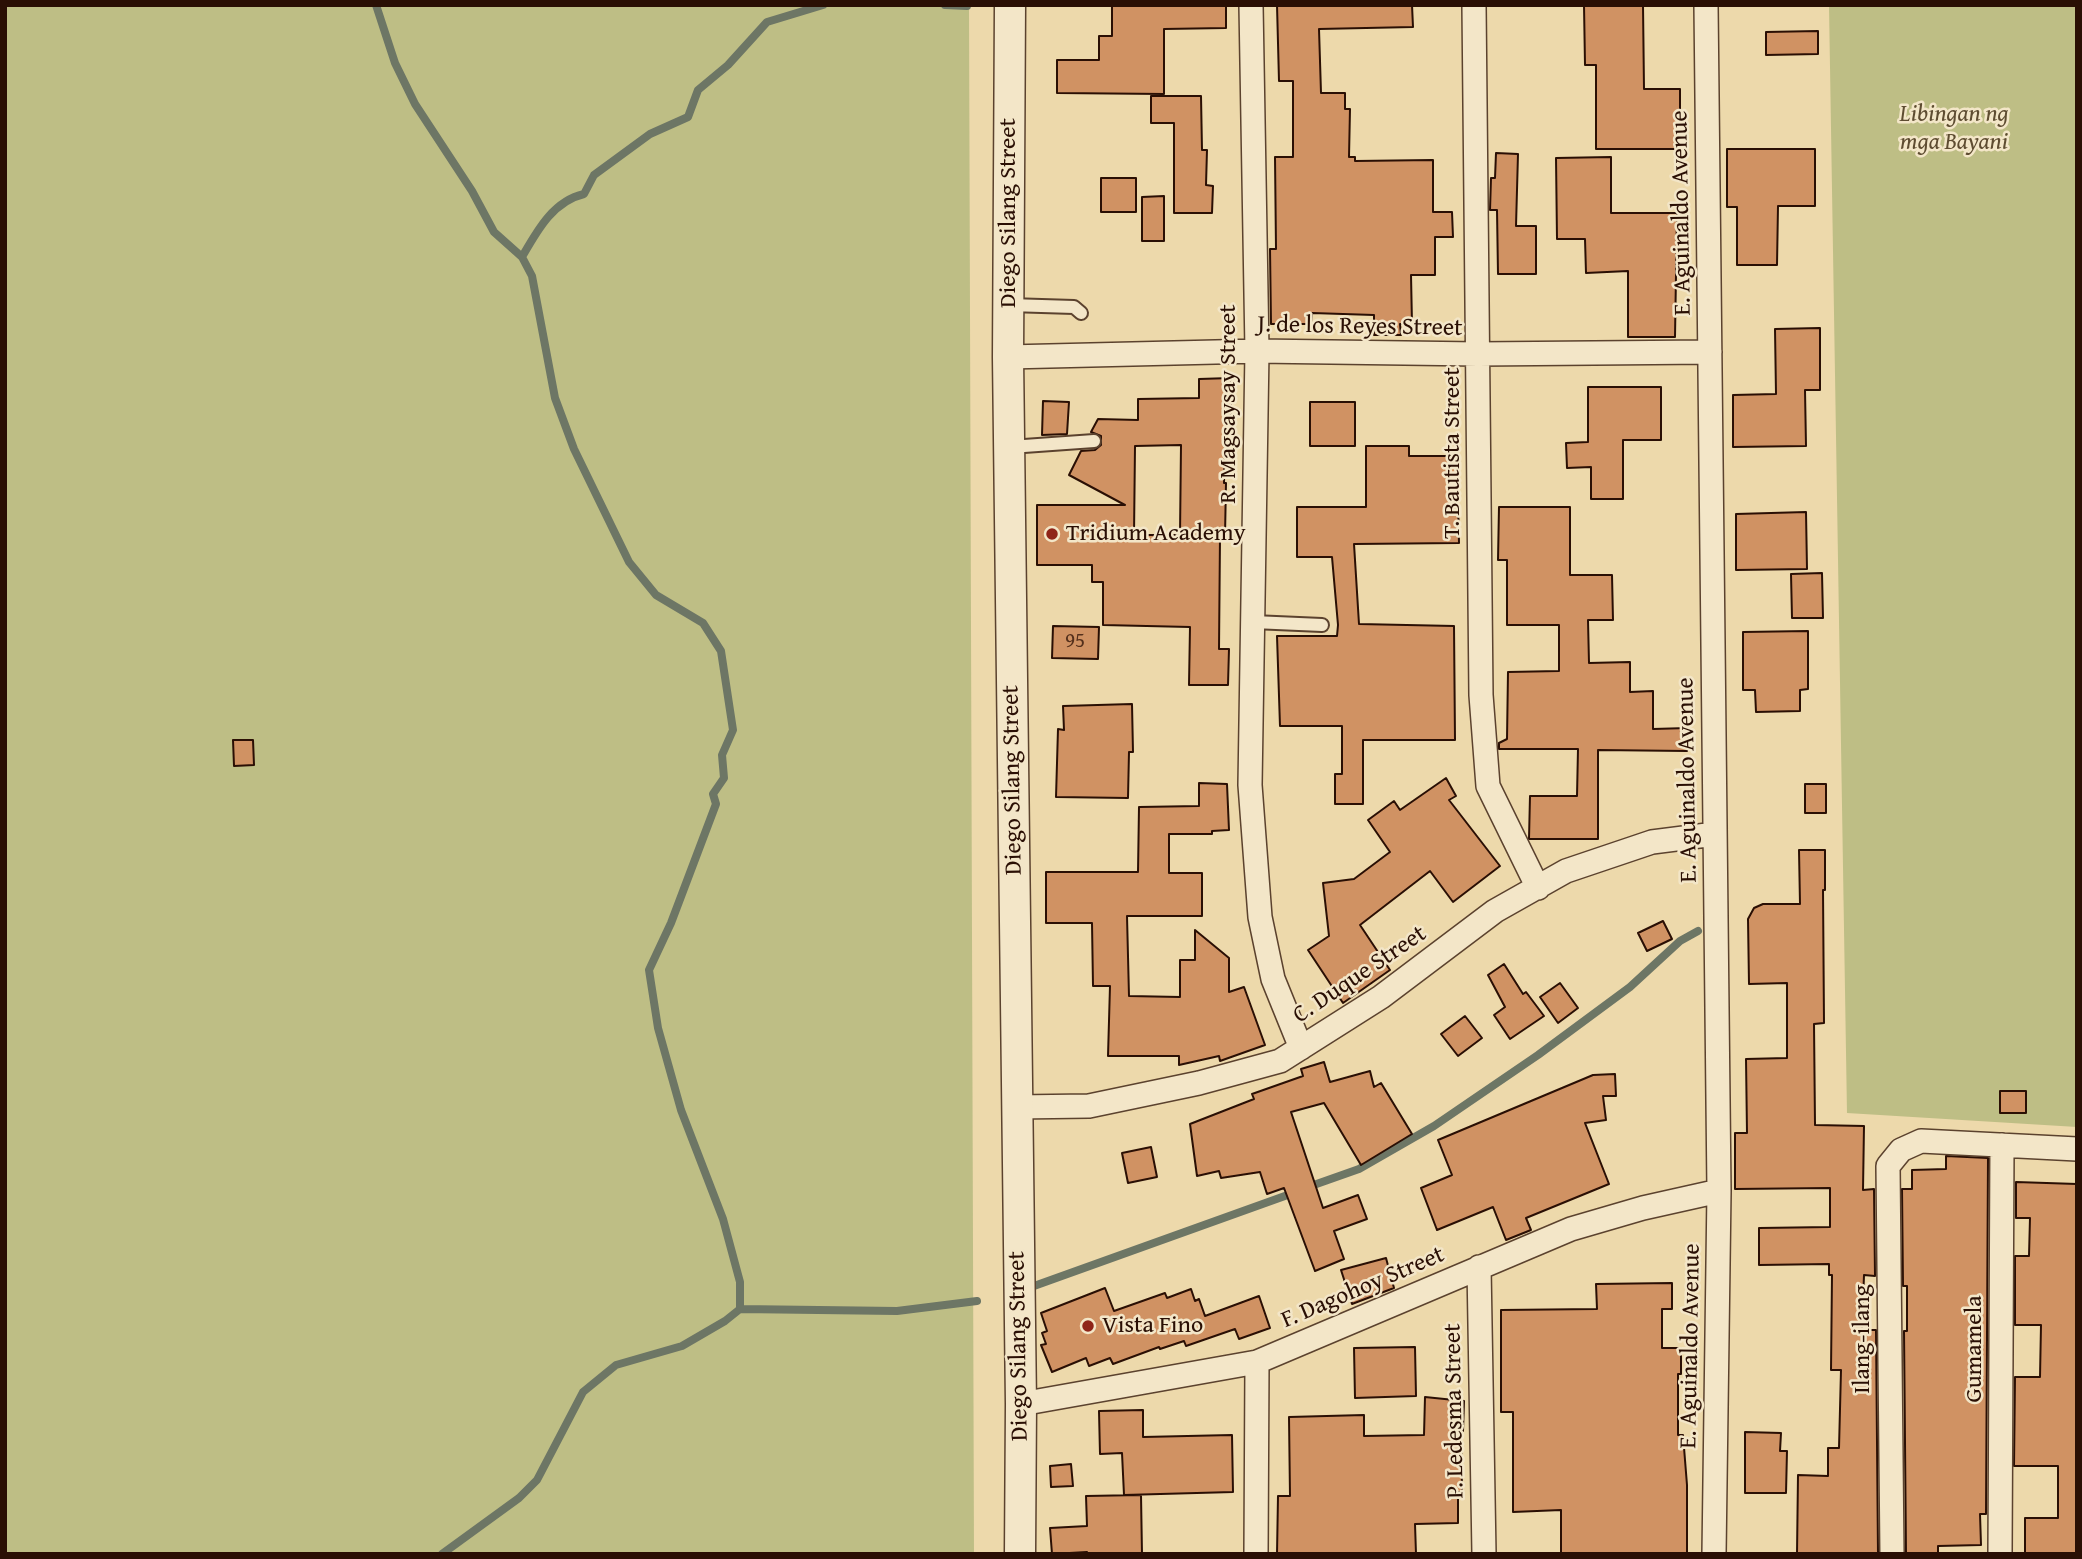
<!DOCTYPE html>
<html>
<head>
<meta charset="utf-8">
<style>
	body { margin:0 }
	#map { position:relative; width:2082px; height:1559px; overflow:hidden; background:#edd9ab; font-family:"Gentium Book Plus",serif }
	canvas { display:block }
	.frame { position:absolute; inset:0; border:7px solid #2a0f04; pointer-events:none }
</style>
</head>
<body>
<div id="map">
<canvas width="2082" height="1559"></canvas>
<div class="frame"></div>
</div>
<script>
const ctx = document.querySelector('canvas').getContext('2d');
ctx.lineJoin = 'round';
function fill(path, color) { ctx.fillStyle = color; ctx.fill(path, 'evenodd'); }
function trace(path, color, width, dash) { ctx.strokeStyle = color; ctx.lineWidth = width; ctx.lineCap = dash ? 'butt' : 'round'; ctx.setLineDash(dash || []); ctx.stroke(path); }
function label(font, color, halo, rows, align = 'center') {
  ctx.font = font + ' "Gentium Book Plus",serif'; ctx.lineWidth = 5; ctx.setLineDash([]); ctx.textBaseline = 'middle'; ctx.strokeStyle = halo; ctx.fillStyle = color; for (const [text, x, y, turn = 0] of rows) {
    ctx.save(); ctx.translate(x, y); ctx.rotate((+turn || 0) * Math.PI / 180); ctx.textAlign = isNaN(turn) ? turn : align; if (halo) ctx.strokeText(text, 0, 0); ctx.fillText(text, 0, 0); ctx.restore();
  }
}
fill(new Path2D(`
	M 5,5 L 969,5 L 974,1554 L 5,1554 Z
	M 1829,5 L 2077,5 L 2077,1127 L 1847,1113 Z`), '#bebe85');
trace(new Path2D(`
	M 376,5 L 395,63 L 415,104 L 472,191 L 494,232 L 522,257 L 532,276 L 555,398 L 574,449 L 629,562 L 656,595 L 703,623 L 721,651 L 733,730 L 722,755 L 724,778 L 713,794 L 716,804 L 671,923 L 649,970 L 658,1028 L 681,1110 L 723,1219 L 740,1282 L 740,1309 L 725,1321 L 682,1346 L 616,1365 L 583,1392 L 537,1480 L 519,1498 L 442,1554
	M 945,5 L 967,6
	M 522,257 C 537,231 553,201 584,194 L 594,175 L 650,134 L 688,117 L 698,90 L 728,65 L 767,22 L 823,5
	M 1308,1187 L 1359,1169 L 1434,1126 L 1538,1055 L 1630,987 L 1680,941 L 1698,931
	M 1034,1286 L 1296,1192
	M 740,1309 L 897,1311 L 977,1301`), '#6d7665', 8);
const building = new Path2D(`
	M 1112,5 L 1226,5 L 1226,28 L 1164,29 L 1164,94 L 1057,93 L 1057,60 L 1099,60 L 1099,36 L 1112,36 Z
	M 1277,5 L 1412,5 L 1413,27 L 1319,29 L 1321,93 L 1345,93 L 1345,109 L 1350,109 L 1349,157 L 1355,157 L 1355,161 L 1433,160 L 1433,212 L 1452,212 L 1453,237 L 1435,237 L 1435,275 L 1411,275 L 1412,324 L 1400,324 L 1401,335 L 1374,335 L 1374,315 L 1312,313 L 1311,324 L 1271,324 L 1270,249 L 1276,249 L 1275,157 L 1293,157 L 1293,81 L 1279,81 Z
	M 1584,5 L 1643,5 L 1644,89 L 1680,89 L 1680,149 L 1596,149 L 1596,65 L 1585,65 Z
	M 1818,31 L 1818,54 L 1766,55 L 1766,32 Z
	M 1151,96 L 1201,96 L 1202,150 L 1207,150 L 1206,185 L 1213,186 L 1212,213 L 1174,213 L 1174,123 L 1151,123 Z
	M 1727,149 L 1815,149 L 1815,206 L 1778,206 L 1777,265 L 1737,265 L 1737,207 L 1727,207 Z
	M 1496,153 L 1518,154 L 1516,226 L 1536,226 L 1536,274 L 1498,274 L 1497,210 L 1490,210 L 1491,178 L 1495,178 Z
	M 1611,157 L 1611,213 L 1677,213 L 1675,337 L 1628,337 L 1628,271 L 1586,273 L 1585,239 L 1557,239 L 1556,158 Z
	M 1101,178 L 1136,178 L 1136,212 L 1101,212 Z
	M 1164,196 L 1164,241 L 1142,241 L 1142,197 Z
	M 1820,328 L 1820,390 L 1805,390 L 1806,446 L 1733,447 L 1733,395 L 1776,394 L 1775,329 Z
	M 1231,378 L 1231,444 L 1225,444 L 1224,483 L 1226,483 L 1225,536 L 1220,536 L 1219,649 L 1229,649 L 1228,685 L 1189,685 L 1190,627 L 1103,625 L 1103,582 L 1092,582 L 1092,565 L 1037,565 L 1037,505 L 1125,505 L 1069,475 L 1081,451 L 1095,450 L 1101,445 L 1101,436 L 1091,432 L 1098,419 L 1138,420 L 1138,399 L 1199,398 L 1199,379 ZM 1181,445 L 1180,535 L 1134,535 L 1135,446 Z
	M 1588,387 L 1661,387 L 1661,440 L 1623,440 L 1623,499 L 1591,499 L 1591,467 L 1567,468 L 1566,443 L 1588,442 Z
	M 1043,401 L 1069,402 L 1067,434 L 1042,435 Z
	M 1310,402 L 1355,402 L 1355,446 L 1310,446 Z
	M 1366,446 L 1409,446 L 1409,456 L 1457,456 L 1459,543 L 1354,544 L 1359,624 L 1454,626 L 1455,740 L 1363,740 L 1363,804 L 1335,804 L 1335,774 L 1342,774 L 1342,726 L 1280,726 L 1277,636 L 1337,636 L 1338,625 L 1332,557 L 1297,557 L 1297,507 L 1366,507 Z
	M 1499,507 L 1570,507 L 1570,575 L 1612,575 L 1613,620 L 1588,620 L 1589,663 L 1630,662 L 1630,692 L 1653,691 L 1653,729 L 1688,728 L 1687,751 L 1598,750 L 1598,839 L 1529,839 L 1530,796 L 1577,796 L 1578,749 L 1499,749 L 1499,743 L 1507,739 L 1508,672 L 1559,671 L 1559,625 L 1507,625 L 1507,560 L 1498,560 Z
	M 1806,512 L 1807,569 L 1736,570 L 1736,514 Z
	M 1822,573 L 1823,618 L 1792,618 L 1791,574 Z
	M 1053,626 L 1099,627 L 1098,659 L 1052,658 Z
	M 1808,631 L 1808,689 L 1800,690 L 1800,711 L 1756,712 L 1755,690 L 1743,690 L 1743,632 Z
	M 1132,704 L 1133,752 L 1129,752 L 1128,798 L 1056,797 L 1058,729 L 1064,730 L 1063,706 Z
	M 233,740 L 253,740 L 254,765 L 234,766 Z
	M 1446,778 L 1456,796 L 1449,800 L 1500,866 L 1453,902 L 1430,871 L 1360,925 L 1390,970 L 1343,1003 L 1308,950 L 1329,936 L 1323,883 L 1354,879 L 1390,852 L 1368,820 L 1394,801 L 1400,810 Z
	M 1199,783 L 1227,784 L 1229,830 L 1212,831 L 1212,834 L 1169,834 L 1169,873 L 1202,873 L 1202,916 L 1127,916 L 1129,996 L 1180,997 L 1180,960 L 1195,960 L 1195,930 L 1229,958 L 1229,992 L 1244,987 L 1265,1045 L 1220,1061 L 1219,1056 L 1179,1065 L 1179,1056 L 1108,1056 L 1110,986 L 1093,986 L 1092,923 L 1046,923 L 1046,872 L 1138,872 L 1139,807 L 1199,806 Z
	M 1805,784 L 1826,784 L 1826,813 L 1805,813 Z
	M 1799,850 L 1825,850 L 1825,890 L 1823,890 L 1824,1023 L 1814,1024 L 1815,1125 L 1864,1126 L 1863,1190 L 1874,1189 L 1875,1276 L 1864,1275 L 1862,1330 L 1876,1330 L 1878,1554 L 1797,1554 L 1798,1475 L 1828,1476 L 1828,1448 L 1839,1448 L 1841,1370 L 1831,1370 L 1832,1275 L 1829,1275 L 1829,1264 L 1759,1265 L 1759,1228 L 1830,1227 L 1830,1188 L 1735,1189 L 1735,1133 L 1747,1133 L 1746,1059 L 1787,1058 L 1787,983 L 1749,984 L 1748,919 L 1754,908 L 1763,904 L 1800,904 Z
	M 1663,921 L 1672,939 L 1647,951 L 1638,933 Z
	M 1504,964 L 1523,994 L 1526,992 L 1544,1016 L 1510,1039 L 1494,1015 L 1505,1007 L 1488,975 Z
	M 1560,983 L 1578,1008 L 1558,1023 L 1540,997 Z
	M 1465,1016 L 1482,1038 L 1458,1056 L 1441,1034 Z
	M 1324,1062 L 1330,1082 L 1370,1071 L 1374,1087 L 1381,1083 L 1412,1134 L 1361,1165 L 1324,1103 L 1291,1112 L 1323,1208 L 1358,1195 L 1367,1219 L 1334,1231 L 1344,1259 L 1315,1271 L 1284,1188 L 1267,1194 L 1260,1172 L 1221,1178 L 1219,1171 L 1197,1176 L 1190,1124 L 1254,1099 L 1252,1094 L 1303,1076 L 1301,1069 Z
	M 1615,1074 L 1616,1096 L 1603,1096 L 1606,1120 L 1585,1123 L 1609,1184 L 1526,1218 L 1531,1230 L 1506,1240 L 1493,1207 L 1437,1230 L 1421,1188 L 1452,1175 L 1438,1140 L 1593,1075 Z
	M 2000,1091 L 2026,1091 L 2026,1113 L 2000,1113 Z
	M 1151,1147 L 1157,1177 L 1128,1183 L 1122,1153 Z
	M 1946,1156 L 1988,1158 L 1986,1514 L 1980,1514 L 1981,1545 L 1938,1546 L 1938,1554 L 1906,1554 L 1904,1331 L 1907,1331 L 1907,1286 L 1903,1286 L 1902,1189 L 1912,1189 L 1912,1170 L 1946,1169 Z
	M 2016,1182 L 2077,1184 L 2077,1554 L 2025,1554 L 2025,1518 L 2058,1518 L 2058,1466 L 2014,1466 L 2015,1377 L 2040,1377 L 2041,1325 L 2015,1325 L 2015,1256 L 2029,1256 L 2030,1218 L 2016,1218 Z
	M 1386,1258 L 1394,1288 L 1352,1304 L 1341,1270 Z
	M 1672,1283 L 1672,1309 L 1662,1309 L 1662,1348 L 1681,1348 L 1681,1374 L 1678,1374 L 1678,1435 L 1683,1435 L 1687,1485 L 1687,1553 L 1561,1554 L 1561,1510 L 1513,1512 L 1513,1412 L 1501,1412 L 1501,1310 L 1597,1309 L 1596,1284 Z
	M 1105,1288 L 1114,1311 L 1165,1293 L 1167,1298 L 1191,1289 L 1195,1301 L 1199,1299 L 1205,1316 L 1259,1296 L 1270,1328 L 1239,1339 L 1235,1329 L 1186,1346 L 1184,1341 L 1160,1349 L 1159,1347 L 1113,1364 L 1110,1358 L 1089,1366 L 1086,1358 L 1052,1372 L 1041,1345 L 1046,1344 L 1042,1333 L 1047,1331 L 1041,1313 Z
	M 1415,1347 L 1416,1396 L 1355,1398 L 1354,1348 Z
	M 1425,1397 L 1464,1401 L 1463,1431 L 1461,1431 L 1462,1492 L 1458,1492 L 1458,1523 L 1415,1524 L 1416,1554 L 1277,1554 L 1278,1496 L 1290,1496 L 1289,1417 L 1364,1415 L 1364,1436 L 1424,1435 Z
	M 1143,1410 L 1143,1437 L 1232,1435 L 1233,1492 L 1124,1495 L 1122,1453 L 1100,1454 L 1099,1411 Z
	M 1745,1432 L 1781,1433 L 1780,1451 L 1787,1451 L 1786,1493 L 1745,1493 Z
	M 1071,1464 L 1073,1486 L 1051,1487 L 1050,1466 Z
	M 1141,1495 L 1142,1554 L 1087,1554 L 1087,1552 L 1052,1554 L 1050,1528 L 1087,1526 L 1086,1496 Z`);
fill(building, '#d09263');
trace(building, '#2a0f04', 2);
const service = new Path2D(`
	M 1009,305 L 1074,307 L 1081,313
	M 1010,447 L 1094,441
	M 1253,622 L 1322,625`);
const minor = new Path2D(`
	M 1251,5 L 1257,351 L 1250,785 L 1260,917 L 1273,979 L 1301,1048
	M 1474,5 L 1481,695 L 1488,786 L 1538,888
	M 1706,5 L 1719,1191 L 1714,1554
	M 1008,357 L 1257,351 L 1478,354 L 1710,352
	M 1016,1107 L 1089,1106 L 1199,1083 L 1280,1061 L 1381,997 L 1495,911 L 1566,871 L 1652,842 L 1715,834
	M 1479,1267 L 1484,1554
	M 1021,1404 L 1257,1362 L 1571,1229 L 1643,1208 L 1719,1191
	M 1256,1554 L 1257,1362
	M 1892,1554 L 1888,1166 L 1901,1150 L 1921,1141 L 2077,1149
	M 2000,1554 L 2002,1145`);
const tertiary = new Path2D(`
	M 1010,5 L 1008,357 L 1021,1404 L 1020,1554`);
trace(service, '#5b422e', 16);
trace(minor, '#5b422e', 26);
trace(tertiary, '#5b422e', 33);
trace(service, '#f3e6c8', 12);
trace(minor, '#f3e6c8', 23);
trace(tertiary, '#f3e6c8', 30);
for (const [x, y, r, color] of [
	[1052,534,7,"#8f2418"],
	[1088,1326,7,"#8f2418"]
]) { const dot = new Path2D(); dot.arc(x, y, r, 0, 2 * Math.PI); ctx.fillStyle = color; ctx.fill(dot); trace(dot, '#f3e6c8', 2.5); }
label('21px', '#54301c', null, [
	["95",1075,642]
]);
label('italic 24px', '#5e4c31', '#f3e6c8', [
	["Libingan ng",1954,115],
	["mga Bayani",1954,143]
]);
label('24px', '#2a0f04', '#f3e6c8', [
	["Diego Silang Street",1009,213,-90],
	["E. Aguinaldo Avenue",1682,213,-91],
	["J. de los Reyes Street",1360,327,1],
	["R. Magsaysay Street",1229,404,-90],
	["T. Bautista Street",1453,453,-90],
	["Diego Silang Street",1013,780,-91],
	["E. Aguinaldo Avenue",1688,780,-91],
	["C. Duque Street",1360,975,-34],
	["F. Dagohoy Street",1363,1288,-23],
	["Ilang-ilang",1863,1339,-90],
	["Diego Silang Street",1019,1346,-91],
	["E. Aguinaldo Avenue",1691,1346,-89],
	["Gumamela",1975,1349,-90],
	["P. Ledesma Street",1455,1411,-91]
]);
label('24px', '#2a0f04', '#f3e6c8', [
	["Tridium Academy",1066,534],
	["Vista Fino",1102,1326]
], 'left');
</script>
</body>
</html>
